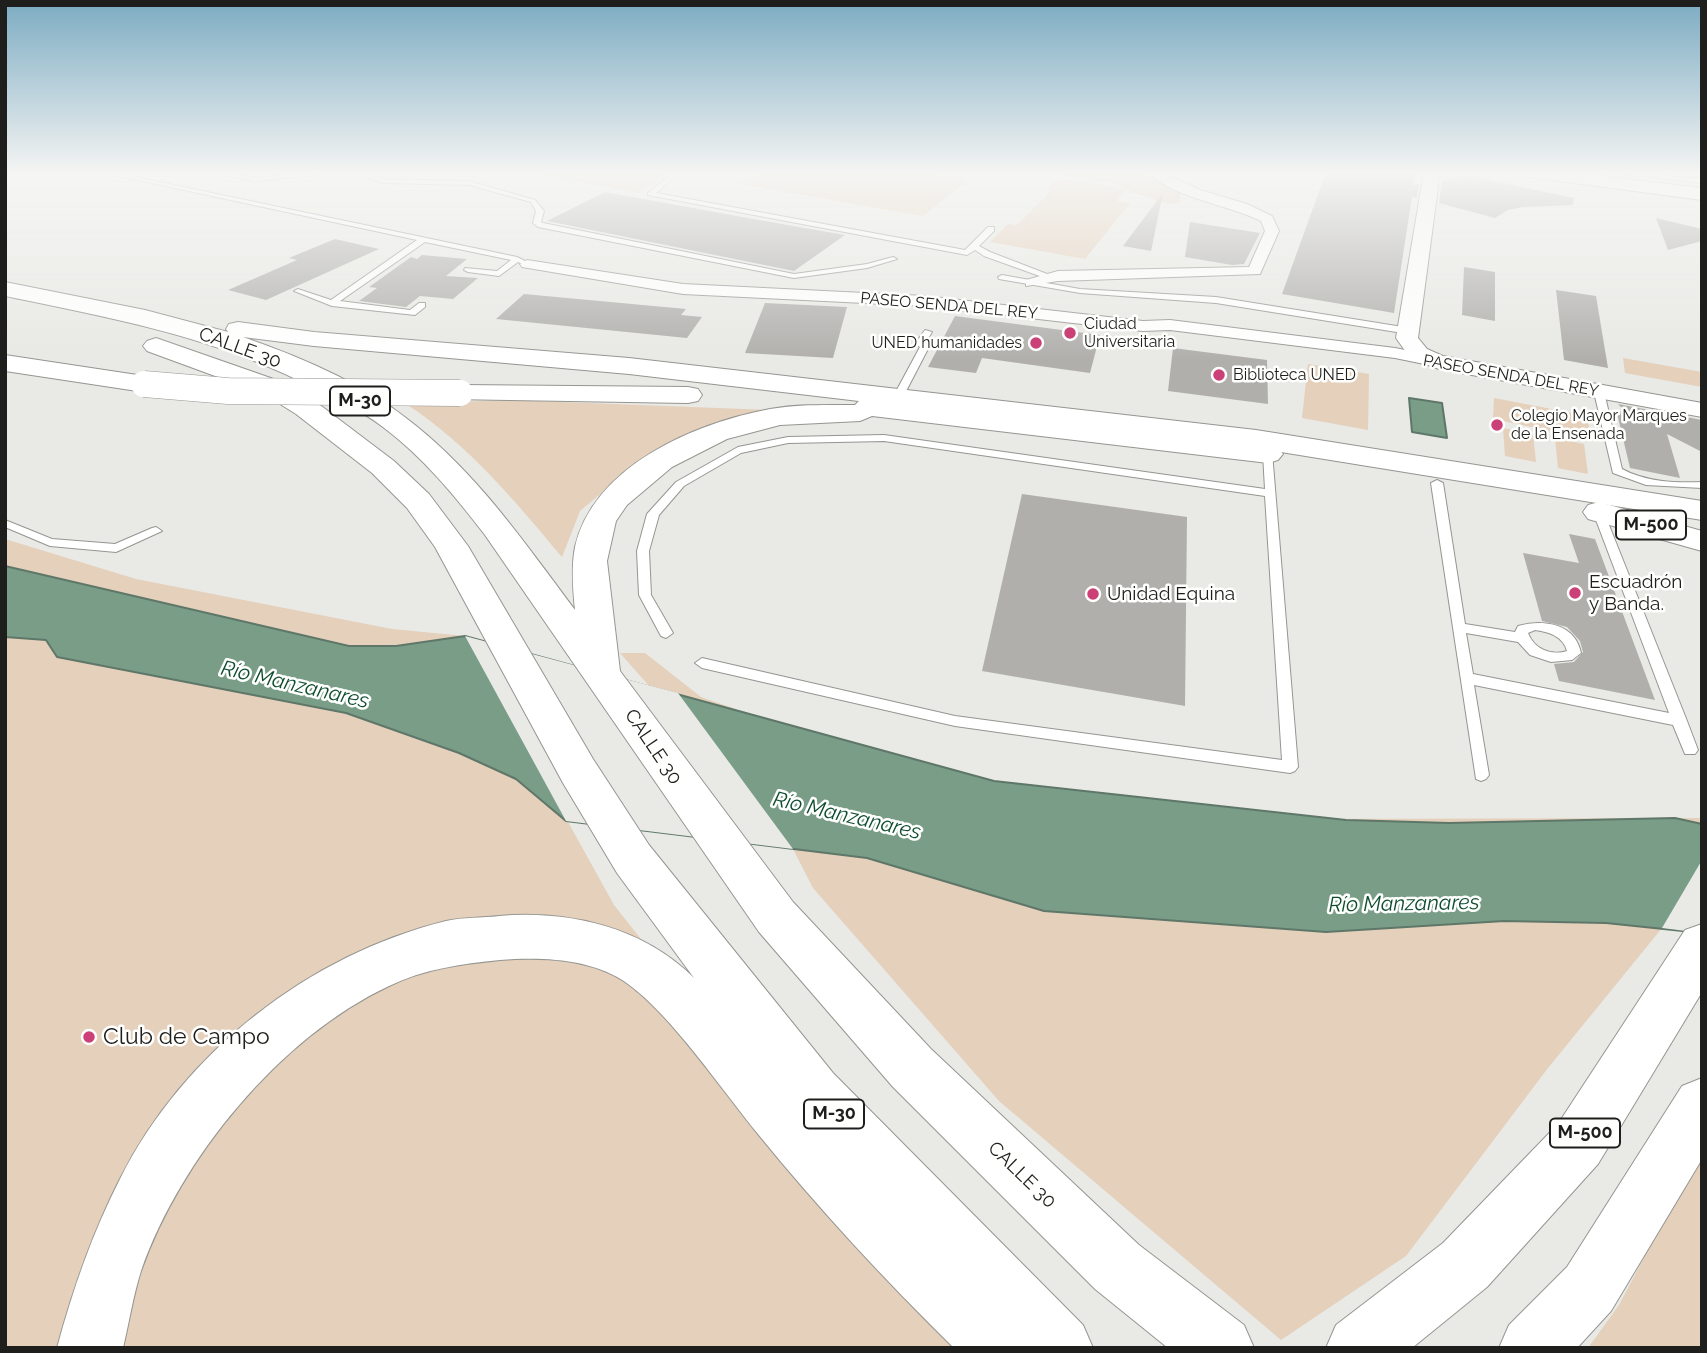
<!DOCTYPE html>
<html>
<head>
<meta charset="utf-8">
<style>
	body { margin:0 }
	#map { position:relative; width:1707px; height:1353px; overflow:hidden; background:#e9e9e5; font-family:Raleway,sans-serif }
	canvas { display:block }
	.frame { position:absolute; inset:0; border:7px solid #1e1f1d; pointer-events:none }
</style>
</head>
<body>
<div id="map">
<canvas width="1707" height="1353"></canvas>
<div class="frame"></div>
</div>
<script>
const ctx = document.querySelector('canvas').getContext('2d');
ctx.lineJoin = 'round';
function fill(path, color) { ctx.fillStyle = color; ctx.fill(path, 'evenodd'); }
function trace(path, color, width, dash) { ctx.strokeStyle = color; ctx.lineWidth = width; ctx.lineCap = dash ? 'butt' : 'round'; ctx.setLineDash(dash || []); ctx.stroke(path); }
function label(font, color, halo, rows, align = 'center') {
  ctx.font = font + ' Raleway,sans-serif'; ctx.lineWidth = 5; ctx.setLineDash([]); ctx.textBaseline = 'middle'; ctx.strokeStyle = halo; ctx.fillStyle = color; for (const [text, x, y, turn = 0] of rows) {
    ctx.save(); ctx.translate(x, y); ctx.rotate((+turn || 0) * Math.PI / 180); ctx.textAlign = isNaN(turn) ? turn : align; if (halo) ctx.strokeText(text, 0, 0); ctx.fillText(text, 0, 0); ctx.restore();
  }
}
fill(new Path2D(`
	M 520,172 L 669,172 L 639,193 Z
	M 761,172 L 925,172 L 969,179 L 923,216 L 740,184 Z
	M 1041,172 C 1087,172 1143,161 1181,192 L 1180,203 L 1168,204 L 1126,190 L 1117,201 L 1130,203 L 1085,259 L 990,242 L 1008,224 L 1017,225 L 1051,191 L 1045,190 L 1057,178 L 1122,188 L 1115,184 Z
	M 1623,358 L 1702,372 L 1702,387 L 1625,373 Z
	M 1308,364 L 1369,374 L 1368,430 L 1302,418 Z
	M 1494,398 L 1588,416 L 1590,439 L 1493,419 Z
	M 508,400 L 770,410 L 678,438 L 631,468 L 580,511 L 562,557 C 516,502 467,443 406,404 Z
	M 1503,428 L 1533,434 L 1536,462 L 1505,456 Z
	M 1555,438 L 1584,444 L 1588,474 L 1558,468 Z
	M 5,539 L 136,579 L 392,629 L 465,636 L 614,905 L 965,1348 L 5,1348 Z
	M 620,653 L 645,653 L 701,697 L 816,737 L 1008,791 L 1307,819 L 1702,818 L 1702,860 L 1662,928 L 1548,1068 L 1406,1256 L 1281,1340 L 999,1101 L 813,888 L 793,849 Z
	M 1702,1148 L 1702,1348 L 1588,1348 L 1619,1305 Z`), '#e4d0bb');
const water = new Path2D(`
	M 1409,398 L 1442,403 L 1447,438 L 1412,432 Z
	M 5,566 L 349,646 L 396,646 L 465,636 L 994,781 L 1346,820 L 1449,823 L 1675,818 L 1702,824 L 1702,933 L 1606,923 L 1504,921 L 1326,932 L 1044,911 L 867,858 L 566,821 L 516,779 L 459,753 L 346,713 L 57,657 L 46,640 L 5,637 Z`);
fill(water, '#7a9d88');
trace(water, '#5e7768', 2);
fill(new Path2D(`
	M 465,636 L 678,693 L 793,849 L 566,821 Z
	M 1702,860 L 1702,933 L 1662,928 Z`), '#e9e9e5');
fill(new Path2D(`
	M 1326,172 L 1388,172 L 1415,175 L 1412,185 L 1419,184 L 1417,198 L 1412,197 L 1394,313 L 1282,294 Z
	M 1469,176 L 1574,198 L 1573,205 L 1523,207 L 1508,210 L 1495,218 L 1439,203 L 1442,181 Z
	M 605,192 L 748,218 L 845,235 L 794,271 L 547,221 Z
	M 1163,193 L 1151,251 L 1123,246 Z
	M 1656,218 L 1702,229 L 1702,241 L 1668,250 Z
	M 1190,222 L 1260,233 L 1244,264 L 1232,265 L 1185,257 Z
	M 335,239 L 379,249 L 266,300 L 228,290 L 297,260 L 289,258 Z
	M 422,255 L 467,259 L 446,276 L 478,278 L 453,299 L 420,296 L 406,307 L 359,301 L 377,288 L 369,287 L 411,257 L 417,259 Z
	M 1464,267 L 1495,272 L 1495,321 L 1462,315 Z
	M 1556,290 L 1596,296 L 1608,368 L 1564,360 Z
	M 524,294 L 686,309 L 681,315 L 702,317 L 687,338 L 496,319 Z
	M 765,303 L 847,307 L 833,358 L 745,353 Z
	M 955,316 L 1100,335 L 1090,373 L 982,358 L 976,373 L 928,367 Z
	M 1173,348 L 1267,360 L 1268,404 L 1168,391 Z
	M 1618,404 L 1702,420 L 1702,452 L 1667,434 L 1680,478 L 1630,468 L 1617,413 L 1624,410 Z
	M 1022,494 L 1187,517 L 1185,706 L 982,671 Z
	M 1569,534 L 1595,539 L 1655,700 L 1559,681 L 1554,664 L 1574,662 L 1583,652 L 1580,641 L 1567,627 L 1542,621 L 1523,553 L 1579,563 Z`), '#b0afac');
const service = new Path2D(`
	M 100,172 L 112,172 L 517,257 L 531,264 L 527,266 L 518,262 L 499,276 L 468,272 L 464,270 L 465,268 L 497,271 L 511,260 L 425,242 L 340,301 L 410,310 L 419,303 L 425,303 L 425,307 L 415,315 L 332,306 L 294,291 L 298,289 L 331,300 L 417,240 Z
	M 208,172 L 255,177 L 344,172 L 255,181 Z
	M 351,172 L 360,172 L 383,179 L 469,181 L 535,200 L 544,211 L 541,222 L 543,223 L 794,274 L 867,264 L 893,257 L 897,259 L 867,268 L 794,278 L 538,227 L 533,223 L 536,211 L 531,202 L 469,185 L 383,183 Z
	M 674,172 L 681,172 L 656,193 L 965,250 L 988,227 L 994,227 L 994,231 L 979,246 L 990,252 L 1055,277 L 1048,279 L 984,256 L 975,250 L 967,255 L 648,195 L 648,193 Z
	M 1621,172 L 1702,179 L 1702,183 L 1624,174 Z
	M 1002,275 L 1080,289 L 1216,297 L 1409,328 L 1413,331 L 1409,334 L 1216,303 L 1080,293 L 999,279 L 998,277 Z
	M 925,330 L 932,332 L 926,342 L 930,345 L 903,397 L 895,399 L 893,397 L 920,347 L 915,344 Z
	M 1596,390 L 1604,392 L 1622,469 C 1646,482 1675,483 1702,482 L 1702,488 L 1646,485 L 1613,473 L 1594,392 Z
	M 884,435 L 1265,489 L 1263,454 L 1264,452 L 1272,452 L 1298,767 L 1295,771 L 1290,773 L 955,726 L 702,668 L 695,663 L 702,658 L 955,716 L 1282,760 L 1265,496 L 884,441 L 788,443 L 741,453 L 684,486 L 659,515 L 649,551 L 651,595 L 673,633 L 666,638 L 661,636 L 639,595 L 637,551 L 647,514 L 676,482 L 738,447 L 788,437 Z
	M 1437,480 L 1443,483 L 1465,624 L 1515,632 L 1518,626 C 1543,619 1575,623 1581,653 L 1572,660 L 1551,662 L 1530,655 L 1518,642 L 1466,633 L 1473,674 L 1669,713 L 1593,512 L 1599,509 L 1603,510 L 1687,721 L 1698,750 L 1695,754 L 1685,754 L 1673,725 L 1474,685 L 1489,775 L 1486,779 L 1481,781 L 1476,779 L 1431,483 ZM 1535,630 C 1549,632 1563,636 1567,651 C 1551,656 1534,649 1528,633 Z
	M 5,520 L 52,539 L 115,544 L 152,528 L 156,527 L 162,531 L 116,552 L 50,546 L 5,527 Z`);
const minor = new Path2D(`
	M 1147,172 L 1162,172 L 1200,190 L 1247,204 L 1272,216 L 1279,231 L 1260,274 L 1058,281 L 1026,286 L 1026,280 L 1058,271 L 1249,267 L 1265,231 L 1261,221 C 1226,204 1176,199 1147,172 Z
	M 527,260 L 683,284 L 925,296 L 1143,321 L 1170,320 L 1395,348 L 1445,358 L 1448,362 L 1439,367 L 1395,358 L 1170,330 L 1143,331 L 925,306 L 683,294 L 522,267 L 520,264 Z`);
const tertiary = new Path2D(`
	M 1424,172 L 1440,172 L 1418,338 L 1427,349 L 1443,356 L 1702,403 L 1702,417 L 1439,369 L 1411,359 L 1396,338 Z`);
const secondary = new Path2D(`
	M 1519,172 L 1570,172 L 1702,188 L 1702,200 L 1528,177 Z`);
const primary = new Path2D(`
	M 898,389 L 1256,430 L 1702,501 L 1702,520 L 1256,448 L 888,403 L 884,397 L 888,391 Z`);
const trunk = new Path2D(`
	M 1599,502 L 1702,531 L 1702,551 L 1588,519 L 1583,512 L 1588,505 Z
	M 1702,924 L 1702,992 L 1598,1164 L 1487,1287 L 1412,1348 L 1326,1348 L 1336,1325 L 1443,1243 L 1558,1124 L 1685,930 Z
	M 1702,1078 L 1702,1159 L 1611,1311 L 1577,1348 L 1499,1348 L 1509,1325 L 1567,1267 L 1682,1086 Z`);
const motorway = new Path2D(`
	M 5,282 L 145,310 L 228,332 L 226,329 L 229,324 L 238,322 L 314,332 L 629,358 L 898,389 L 908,391 L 912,397 L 906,403 L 1278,448 L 1283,454 L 1278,460 L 1268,463 L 872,416 L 860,421 L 780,425 L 727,439 L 672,467 L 627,505 L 616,521 L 607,561 L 620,671 L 793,902 L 931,1049 L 1139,1245 L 1244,1325 L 1254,1348 L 1168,1348 L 1095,1289 L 893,1087 L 759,932 L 485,535 C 455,496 423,457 383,427 C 358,408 328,394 300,381 C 202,334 111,318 5,296 ZM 243,337 L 314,346 L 629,374 L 859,401 L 855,405 C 827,405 798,404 770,409 C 696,423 594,465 575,547 C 571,567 573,590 575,610 C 524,542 475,470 406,418 C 360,382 298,356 243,337 Z
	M 156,338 L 282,382 L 316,402 L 394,461 L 429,494 L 468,546 L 593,759 L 649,845 L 833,1073 L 1083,1325 L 1093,1348 L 954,1348 C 885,1280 819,1209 758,1134 C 722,1090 672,1016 628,984 C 592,958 541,957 500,960 C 461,964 424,969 389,986 C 280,1037 180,1159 141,1271 C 133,1296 129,1323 123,1348 L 57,1348 C 73,1289 92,1234 120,1179 C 184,1052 309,955 446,921 C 463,917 482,918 499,916 C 569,910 643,927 694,978 L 617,873 L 563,783 L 435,547 L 407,508 L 372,473 L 296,414 L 264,394 L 147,351 L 143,346 L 147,341 Z
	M 5,355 L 144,376 L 153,378 L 157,384 L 153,390 L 144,392 L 5,371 Z
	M 460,385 L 688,387 L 698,389 L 702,395 L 698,401 L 688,403 L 450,399 L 447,393 L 450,387 Z`);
trace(service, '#959692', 2);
trace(minor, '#959692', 2);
trace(tertiary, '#959692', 2);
trace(secondary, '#959692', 2);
trace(primary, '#959692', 2);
trace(trunk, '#959692', 2);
trace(motorway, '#959692', 2);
fill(service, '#fff');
fill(minor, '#fff');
fill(tertiary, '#fff');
fill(secondary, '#fff');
fill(primary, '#fff');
fill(trunk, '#fff');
fill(motorway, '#fff');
const motorwayBridge = new Path2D(`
	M 144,384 L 228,391 L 460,393`);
trace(motorwayBridge, '#959692', 27, []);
trace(motorwayBridge, '#fff', 26);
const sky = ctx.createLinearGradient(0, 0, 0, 361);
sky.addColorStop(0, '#7cabc2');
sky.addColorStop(0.48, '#f5f5f3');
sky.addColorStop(1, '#f5f5f300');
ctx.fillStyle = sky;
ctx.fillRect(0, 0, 1707, 361);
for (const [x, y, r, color] of [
	[1070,333,7,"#cb4077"],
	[1036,343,7,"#cb4077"],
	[1219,375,7,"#cb4077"],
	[1497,425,7,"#cb4077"],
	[1575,593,7,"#cb4077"],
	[1093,594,7,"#cb4077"],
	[89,1037,7,"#cb4077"]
]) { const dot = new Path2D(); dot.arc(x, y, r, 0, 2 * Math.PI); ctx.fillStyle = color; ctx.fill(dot); trace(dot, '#fffffe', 2.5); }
label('16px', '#1e1f1d', '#fffffe', [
	["PASEO SENDA DEL REY",949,306,5],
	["PASEO SENDA DEL REY",1511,376,10]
]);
label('16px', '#1e1f1d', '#fffffe', [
	["Ciudad",1084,324],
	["Universitaria",1084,342],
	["UNED humanidades",1022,343,"right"],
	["Biblioteca UNED",1233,375],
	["Colegio Mayor Marques",1511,416],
	["de la Ensenada",1511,434]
], 'left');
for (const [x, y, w] of [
	[360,401,60],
	[1651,525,70],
	[834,1114,60],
	[1585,1133,70]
]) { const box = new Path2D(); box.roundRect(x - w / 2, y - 14.5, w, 29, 5); ctx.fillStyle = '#fffffe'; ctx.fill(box); trace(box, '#1e1f1d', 2); }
label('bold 18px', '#1e1f1d', null, [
	["M-30",360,401],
	["M-500",1651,525],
	["M-30",834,1114],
	["M-500",1585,1133]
]);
label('19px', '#1e1f1d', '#fffffe', [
	["CALLE 30",240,348,20],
	["CALLE 30",653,747,56],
	["CALLE 30",1022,1175,44]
]);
label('19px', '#1e1f1d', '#fffffe', [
	["Escuadrón",1589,582],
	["y Banda.",1589,604],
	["Unidad Equina",1107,594]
], 'left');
label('italic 21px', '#0f4d30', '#fffffe', [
	["Río Manzanares",295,685,13],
	["Río Manzanares",847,816,13],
	["Río Manzanares",1404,904,-1]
]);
label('23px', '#1e1f1d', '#fffffe', [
	["Club de Campo",103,1037]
], 'left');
</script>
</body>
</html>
